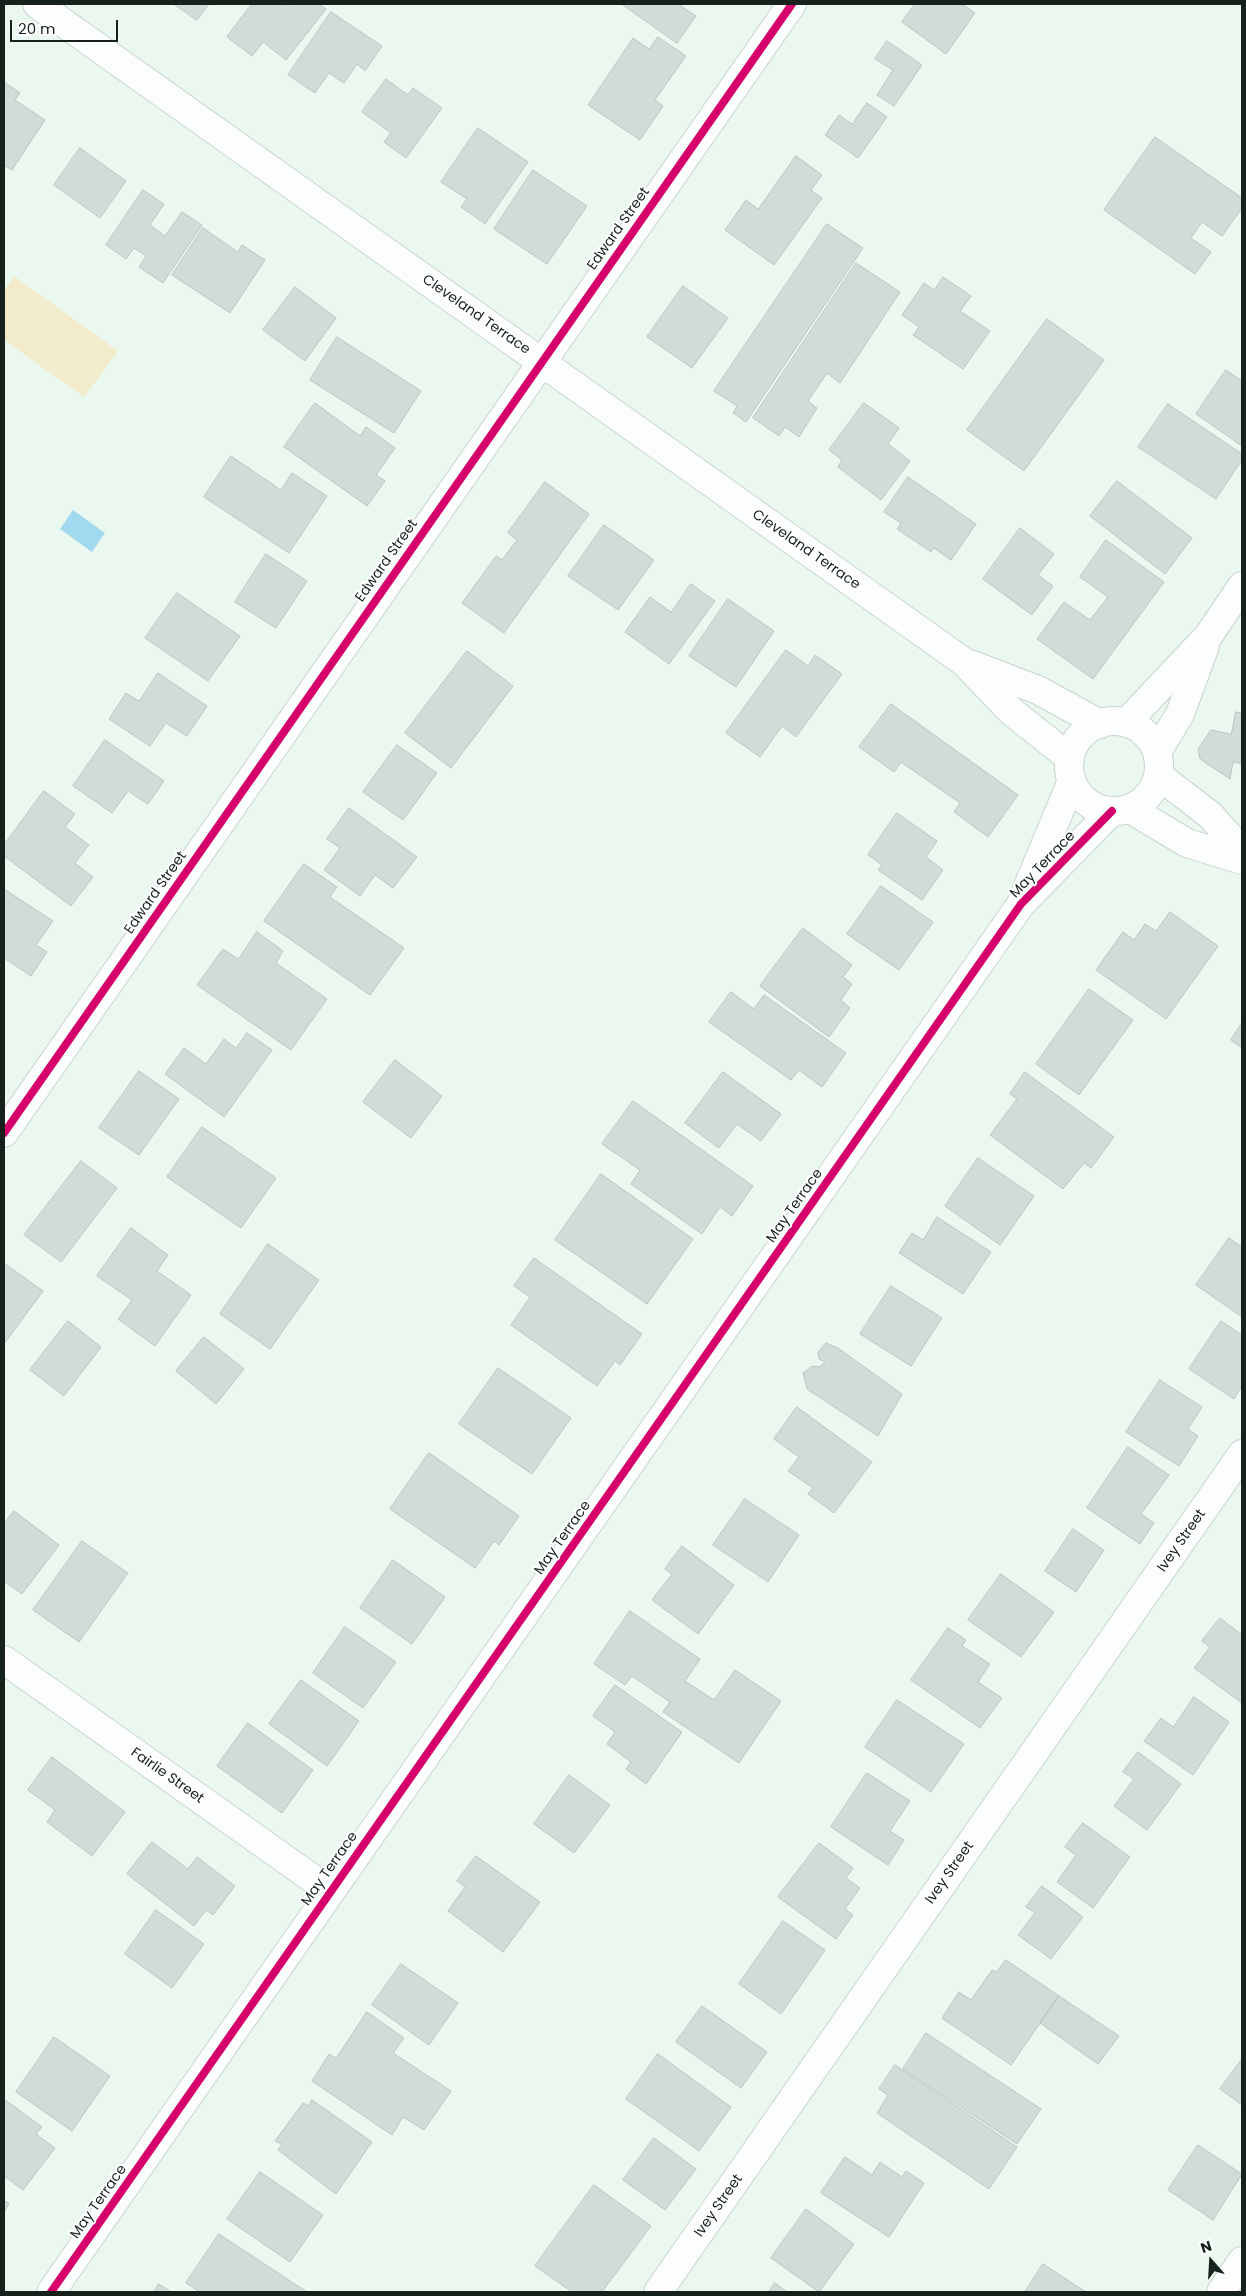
<!DOCTYPE html>
<html>
<head>
<meta charset="utf-8">
<style>
	body { margin:0 }
	#map { position:relative; width:1246px; height:2296px; overflow:hidden; background:#ebf8f0; font-family:Poppins,sans-serif }
	canvas { display:block }
	.frame { position:absolute; inset:0; border:5px solid #16211b; pointer-events:none }
	.north { position:absolute; left:1186px; top:2236px; width:50px; height:50px; -webkit-text-stroke:4px #fff; paint-order:stroke; rotate:341deg; font-size:14px; font-weight:700; line-height:20px; text-align:center; color:#16211b }
	.north::after { content:''; display:block; margin:auto; width:18px; height:22px; background:#16211b; clip-path:polygon(50% 0,100% 100%,50% 72%,0 100%) }
	.scale { position:absolute; left:10px; top:20px; width:108px; height:22px; box-sizing:border-box; border:2px solid #16211b; border-top:0; padding-left:6px; font-size:15px; line-height:18px; white-space:nowrap; color:#16211b; -webkit-text-stroke:4px #fff; paint-order:stroke }
</style>
</head>
<body>
<div id="map">
<canvas width="1246" height="2296"></canvas>
<div class="frame"></div>
<div class="north">N</div>
<div class="scale">20 m</div>
</div>
<script>
const ctx = document.querySelector('canvas').getContext('2d');
ctx.lineJoin = 'round';
function fill(path, color) { ctx.fillStyle = color; ctx.fill(path, 'evenodd'); }
function trace(path, color, width, dash) { ctx.strokeStyle = color; ctx.lineWidth = width; ctx.lineCap = dash ? 'butt' : 'round'; ctx.setLineDash(dash || []); ctx.stroke(path); }
function label(font, color, halo, rows, align = 'center') {
  ctx.font = font + ' Poppins,sans-serif'; ctx.lineWidth = 4; ctx.setLineDash([]); ctx.textBaseline = 'middle'; ctx.strokeStyle = halo; ctx.fillStyle = color; for (const [text, x, y, turn = 0] of rows) {
    ctx.save(); ctx.translate(x, y); ctx.rotate((+turn || 0) * Math.PI / 180); ctx.textAlign = isNaN(turn) ? turn : align; if (halo) ctx.strokeText(text, 0, 0); ctx.fillText(text, 0, 0); ctx.restore();
  }
}
fill(new Path2D(`
	M 14,276 L 118,351 L 84,397 L 4,340 L 4,290 Z`), '#f2eccc');
fill(new Path2D(`
	M 73,510 L 105,533 L 92,552 L 60,529 Z`), '#a1d9ef');
const building = new Path2D(`
	M 174,4 L 209,4 L 197,20 Z
	M 252,4 L 286,4 L 289,7 L 292,4 L 319,4 L 326,9 L 286,60 L 263,42 L 252,56 L 227,37 Z
	M 622,4 L 678,4 L 696,16 L 677,43 Z
	M 915,4 L 962,4 L 975,13 L 946,54 L 902,22 Z
	M 331,12 L 382,46 L 365,71 L 357,64 L 344,83 L 329,73 L 315,93 L 288,75 Z
	M 658,37 L 686,56 L 655,100 L 663,106 L 640,140 L 588,105 L 633,38 L 649,49 Z
	M 887,41 L 922,65 L 894,106 L 877,95 L 893,70 L 875,59 Z
	M 386,79 L 408,95 L 413,88 L 442,108 L 406,158 L 384,142 L 391,133 L 362,112 Z
	M 4,82 L 20,93 L 15,100 L 45,120 L 12,170 L 4,165 Z
	M 867,103 L 887,117 L 858,158 L 825,135 L 839,115 L 852,124 Z
	M 478,128 L 528,162 L 485,224 L 461,207 L 467,199 L 441,182 Z
	M 1155,137 L 1242,198 L 1242,208 L 1222,236 L 1202,222 L 1191,238 L 1211,252 L 1195,274 L 1104,210 Z
	M 80,148 L 126,181 L 100,218 L 54,185 Z
	M 796,156 L 822,175 L 811,190 L 822,198 L 774,265 L 725,230 L 746,200 L 758,209 Z
	M 533,170 L 587,206 L 547,264 L 494,229 Z
	M 143,190 L 164,204 L 150,225 L 165,236 L 182,212 L 202,225 L 163,283 L 139,267 L 146,256 L 134,248 L 126,259 L 106,245 Z
	M 827,224 L 863,248 L 746,422 L 733,413 L 737,406 L 714,391 Z
	M 203,228 L 238,252 L 242,245 L 265,260 L 230,313 L 172,275 Z
	M 856,263 L 900,292 L 840,383 L 827,373 L 808,401 L 817,408 L 799,437 L 785,427 L 779,436 L 753,418 Z
	M 943,277 L 971,296 L 960,311 L 990,331 L 963,369 L 913,335 L 919,327 L 902,315 L 924,283 L 934,290 Z
	M 683,286 L 728,318 L 692,368 L 647,337 Z
	M 295,287 L 336,318 L 305,361 L 263,330 Z
	M 1047,319 L 1104,360 L 1024,471 L 967,430 Z
	M 337,337 L 421,391 L 394,433 L 310,380 Z
	M 1226,370 L 1242,381 L 1242,446 L 1196,414 Z
	M 315,403 L 360,436 L 366,427 L 395,448 L 376,475 L 385,481 L 367,506 L 284,447 Z
	M 864,403 L 899,428 L 888,444 L 910,461 L 881,500 L 838,467 L 842,460 L 829,450 Z
	M 1168,404 L 1242,454 L 1242,460 L 1216,499 L 1138,447 Z
	M 231,456 L 281,490 L 292,473 L 327,496 L 289,553 L 204,497 Z
	M 908,477 L 976,524 L 951,560 L 934,548 L 931,552 L 897,529 L 901,523 L 884,512 Z
	M 1117,481 L 1192,538 L 1165,574 L 1090,516 Z
	M 545,482 L 589,514 L 504,633 L 462,603 L 496,556 L 502,560 L 517,540 L 508,533 Z
	M 604,525 L 654,560 L 618,610 L 568,576 Z
	M 1020,528 L 1054,554 L 1038,575 L 1053,586 L 1032,615 L 983,579 Z
	M 1106,540 L 1164,582 L 1093,679 L 1037,639 L 1064,602 L 1090,620 L 1108,597 L 1080,577 Z
	M 266,554 L 307,581 L 276,628 L 235,602 Z
	M 691,584 L 715,601 L 669,664 L 625,632 L 650,597 L 671,612 Z
	M 177,593 L 240,636 L 208,681 L 145,638 Z
	M 728,599 L 774,631 L 736,687 L 689,656 Z
	M 786,650 L 808,666 L 815,655 L 842,674 L 796,737 L 782,726 L 760,757 L 726,733 Z
	M 467,651 L 513,686 L 451,768 L 405,733 Z
	M 158,673 L 207,706 L 187,736 L 166,723 L 150,746 L 109,719 L 126,693 L 139,701 Z
	M 891,704 L 1018,795 L 988,837 L 954,812 L 960,803 L 901,762 L 894,772 L 859,747 Z
	M 1236,712 L 1242,713 L 1242,764 L 1233,762 L 1230,779 L 1200,759 L 1198,749 L 1211,730 L 1231,734 Z
	M 105,740 L 164,781 L 148,804 L 128,791 L 112,813 L 73,786 Z
	M 397,745 L 437,773 L 403,820 L 363,792 Z
	M 44,791 L 75,814 L 65,827 L 89,845 L 75,863 L 93,877 L 71,906 L 4,856 L 4,845 Z
	M 349,808 L 417,857 L 393,888 L 375,875 L 360,896 L 324,870 L 340,848 L 327,839 Z
	M 897,813 L 937,841 L 926,857 L 943,870 L 922,900 L 878,870 L 882,865 L 868,855 Z
	M 304,864 L 337,887 L 330,897 L 404,948 L 370,995 L 264,921 Z
	M 881,886 L 933,922 L 899,970 L 847,934 Z
	M 4,889 L 53,921 L 36,945 L 47,952 L 31,976 L 4,958 Z
	M 1170,912 L 1218,946 L 1166,1019 L 1096,970 L 1123,932 L 1134,940 L 1145,924 L 1156,931 Z
	M 803,928 L 852,965 L 843,977 L 852,984 L 841,1000 L 850,1008 L 829,1037 L 760,986 Z
	M 257,932 L 283,951 L 276,963 L 327,999 L 291,1050 L 197,985 L 223,949 L 238,959 Z
	M 1089,989 L 1133,1020 L 1079,1095 L 1036,1064 Z
	M 731,992 L 754,1009 L 764,995 L 846,1053 L 822,1087 L 799,1070 L 791,1080 L 709,1022 Z
	M 1242,1023 L 1242,1048 L 1231,1040 Z
	M 247,1033 L 272,1050 L 224,1117 L 165,1074 L 184,1048 L 206,1064 L 224,1039 L 236,1048 Z
	M 395,1060 L 442,1096 L 411,1138 L 363,1102 Z
	M 139,1071 L 179,1099 L 139,1155 L 99,1128 Z
	M 723,1072 L 781,1114 L 761,1141 L 737,1124 L 719,1148 L 685,1123 Z
	M 1025,1072 L 1114,1137 L 1091,1168 L 1084,1163 L 1063,1189 L 990,1135 L 1017,1099 L 1010,1094 Z
	M 633,1101 L 753,1186 L 732,1216 L 720,1207 L 702,1234 L 631,1184 L 640,1170 L 602,1144 Z
	M 202,1127 L 276,1178 L 241,1228 L 167,1177 Z
	M 978,1158 L 1034,1196 L 1000,1245 L 945,1206 Z
	M 81,1161 L 117,1188 L 61,1262 L 24,1235 Z
	M 601,1174 L 693,1239 L 647,1304 L 555,1240 Z
	M 937,1217 L 991,1252 L 963,1294 L 899,1253 L 912,1233 L 923,1240 Z
	M 131,1228 L 168,1255 L 157,1271 L 191,1295 L 155,1346 L 118,1319 L 132,1300 L 97,1276 Z
	M 1229,1238 L 1242,1247 L 1242,1317 L 1196,1285 Z
	M 268,1244 L 319,1280 L 270,1349 L 220,1314 Z
	M 534,1258 L 642,1334 L 620,1365 L 615,1361 L 597,1386 L 511,1325 L 530,1297 L 514,1286 Z
	M 4,1263 L 43,1291 L 4,1344 Z
	M 891,1286 L 942,1318 L 911,1366 L 860,1334 Z
	M 68,1321 L 101,1347 L 64,1396 L 30,1370 Z
	M 1221,1321 L 1242,1335 L 1242,1386 L 1234,1399 L 1189,1369 Z
	M 204,1337 L 244,1369 L 216,1404 L 176,1371 Z
	M 826,1343 L 838,1348 L 902,1394 L 878,1436 L 807,1389 L 803,1373 L 812,1366 L 820,1367 L 825,1362 L 819,1359 L 818,1353 Z
	M 498,1368 L 571,1418 L 532,1474 L 459,1424 Z
	M 1160,1380 L 1202,1407 L 1188,1429 L 1198,1436 L 1179,1466 L 1126,1432 Z
	M 797,1407 L 872,1462 L 834,1513 L 808,1494 L 813,1488 L 788,1471 L 799,1457 L 774,1439 Z
	M 1128,1447 L 1169,1475 L 1141,1514 L 1154,1523 L 1140,1544 L 1087,1508 Z
	M 429,1453 L 519,1516 L 499,1545 L 494,1541 L 475,1568 L 390,1509 Z
	M 745,1499 L 799,1535 L 768,1582 L 713,1545 Z
	M 14,1511 L 59,1545 L 22,1594 L 4,1581 L 4,1524 Z
	M 1073,1529 L 1104,1550 L 1076,1592 L 1045,1571 Z
	M 82,1541 L 128,1573 L 79,1642 L 33,1610 Z
	M 682,1546 L 734,1585 L 698,1634 L 652,1600 L 672,1574 L 665,1569 Z
	M 393,1560 L 445,1597 L 412,1644 L 360,1608 Z
	M 1001,1574 L 1054,1612 L 1021,1657 L 968,1620 Z
	M 630,1611 L 700,1659 L 685,1681 L 714,1700 L 735,1670 L 781,1701 L 739,1763 L 663,1712 L 670,1702 L 632,1676 L 625,1685 L 594,1664 Z
	M 1220,1618 L 1242,1635 L 1242,1703 L 1194,1668 L 1210,1647 L 1202,1641 Z
	M 345,1627 L 396,1662 L 363,1708 L 313,1673 Z
	M 948,1628 L 966,1640 L 962,1646 L 990,1664 L 978,1682 L 1002,1698 L 980,1728 L 911,1680 Z
	M 301,1680 L 359,1721 L 327,1766 L 269,1724 Z
	M 615,1685 L 682,1732 L 646,1784 L 626,1769 L 631,1762 L 607,1744 L 615,1732 L 593,1716 Z
	M 1194,1697 L 1229,1722 L 1193,1775 L 1144,1741 L 1161,1718 L 1173,1727 Z
	M 897,1700 L 964,1744 L 931,1792 L 865,1747 Z
	M 248,1723 L 313,1770 L 282,1813 L 217,1766 Z
	M 1138,1752 L 1181,1784 L 1147,1830 L 1114,1806 L 1134,1779 L 1123,1772 Z
	M 52,1757 L 125,1812 L 92,1856 L 47,1822 L 55,1810 L 28,1790 Z
	M 867,1773 L 910,1801 L 890,1831 L 904,1840 L 888,1865 L 831,1827 Z
	M 569,1775 L 610,1805 L 574,1853 L 534,1824 Z
	M 1083,1823 L 1130,1857 L 1093,1908 L 1057,1882 L 1076,1855 L 1065,1847 Z
	M 152,1842 L 188,1869 L 197,1857 L 235,1886 L 213,1915 L 206,1910 L 194,1926 L 127,1874 Z
	M 819,1843 L 853,1868 L 846,1878 L 860,1888 L 845,1909 L 853,1915 L 836,1939 L 778,1897 Z
	M 476,1856 L 540,1902 L 503,1952 L 448,1911 L 465,1887 L 457,1881 Z
	M 1042,1886 L 1083,1917 L 1051,1959 L 1018,1935 L 1035,1913 L 1026,1907 Z
	M 156,1910 L 204,1944 L 172,1988 L 125,1954 Z
	M 783,1921 L 825,1950 L 781,2014 L 739,1984 Z
	M 1006,1960 L 1059,1996 L 1011,2065 L 942,2018 L 959,1992 L 971,2000 L 992,1970 L 996,1972 Z
	M 401,1964 L 458,2003 L 429,2045 L 372,2005 Z
	M 1059,1996 L 1119,2036 L 1098,2064 L 1040,2023 Z
	M 702,2006 L 767,2052 L 741,2088 L 676,2042 Z
	M 367,2012 L 404,2038 L 393,2053 L 451,2091 L 424,2130 L 403,2117 L 392,2135 L 312,2081 L 329,2054 L 336,2058 Z
	M 926,2033 L 1041,2109 L 1017,2144 L 903,2069 Z
	M 54,2037 L 110,2076 L 72,2131 L 16,2092 Z
	M 658,2054 L 731,2107 L 699,2151 L 626,2099 Z
	M 1242,2059 L 1242,2105 L 1220,2089 Z
	M 895,2065 L 1017,2147 L 989,2189 L 877,2113 L 888,2095 L 879,2089 Z
	M 4,2099 L 42,2127 L 36,2134 L 55,2148 L 23,2190 L 4,2176 Z
	M 312,2100 L 372,2142 L 336,2194 L 278,2150 L 282,2144 L 275,2141 L 303,2103 L 309,2106 Z
	M 654,2138 L 696,2169 L 665,2210 L 623,2180 Z
	M 1198,2145 L 1242,2174 L 1213,2220 L 1168,2190 Z
	M 845,2157 L 872,2175 L 880,2162 L 902,2177 L 906,2171 L 924,2183 L 889,2237 L 821,2193 Z
	M 260,2172 L 323,2215 L 290,2262 L 227,2219 Z
	M 594,2185 L 651,2226 L 602,2292 L 572,2292 L 535,2266 Z
	M 4,2200 L 9,2204 L 4,2212 Z
	M 806,2209 L 854,2244 L 819,2292 L 771,2258 Z
	M 219,2234 L 307,2292 L 200,2292 L 186,2283 Z
	M 1043,2264 L 1086,2292 L 1025,2292 Z
	M 775,2283 L 787,2292 L 769,2292 Z
	M 159,2284 L 171,2292 L 154,2292 Z`);
fill(building, '#cfdcd8');
trace(building, '#b9c6c2', 1);
const minor = new Path2D(`
	M 37,4 L 964,662 L 1012,712 L 1070,758
	M 970,664 L 1038,690 L 1100,724
	M1069 766a45 45 0 1 1 90 0a45 45 0 1 1-90 0Z
	M 1126,723 L 1209,635 L 1242,586
	M 1157,752 L 1180,714 L 1205,646
	M 1158,775 L 1210,815 L 1242,851
	M 1130,809 L 1187,843 L 1242,860
	M 1026,891 L 1072,781
	M 4,1133 L 792,4
	M 4,1660 L 330,1891
	M 51,2292 L 1021,904 L 1112,811
	M 658,2292 L 1242,1454
	M 1221,2292 L 1242,2261`);
trace(minor, '#c8d4cd', 30);
trace(minor, '#fcfefd', 28);
trace(new Path2D(`
	M 4,1133 L 792,4
	M 51,2292 L 1021,904 L 1112,811`), '#d6006c', 8);
label('14px', '#16211b', '#fff', [
	["Edward Street",619,229,-55],
	["Cleveland Terrace",476,315,35],
	["Cleveland Terrace",806,550,35],
	["Edward Street",387,561,-55],
	["May Terrace",1043,865,-46],
	["Edward Street",156,893,-55],
	["May Terrace",795,1206,-55],
	["May Terrace",563,1538,-55],
	["Ivey Street",1182,1541,-55],
	["Fairlie Street",167,1776,35],
	["May Terrace",330,1869,-55],
	["Ivey Street",950,1873,-55],
	["May Terrace",99,2202,-55],
	["Ivey Street",719,2206,-55]
]);
</script>
</body>
</html>
